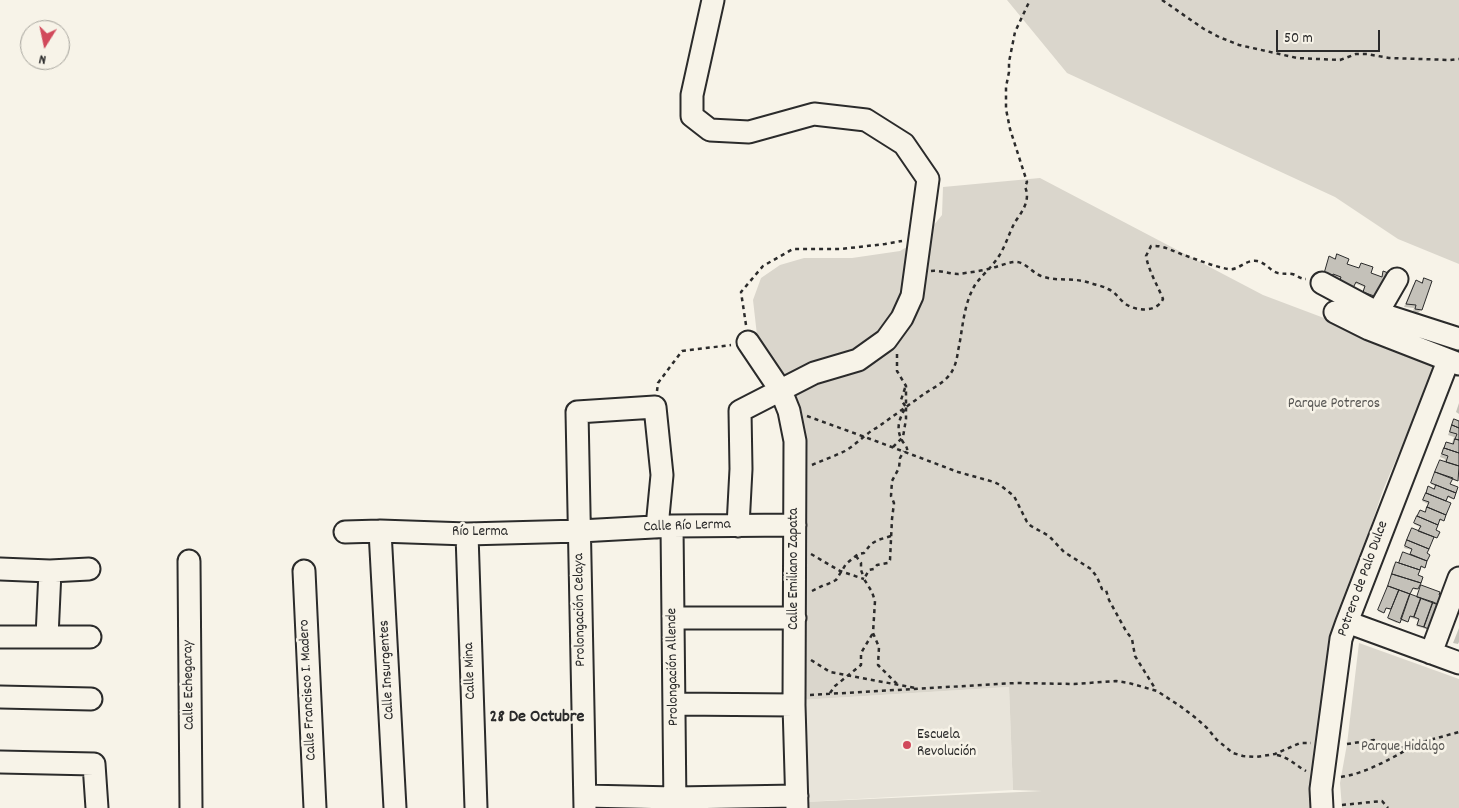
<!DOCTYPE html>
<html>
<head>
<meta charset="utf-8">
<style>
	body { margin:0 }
	#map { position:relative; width:1459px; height:808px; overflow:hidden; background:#f7f3e8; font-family:Dekko,sans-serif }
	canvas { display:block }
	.north { position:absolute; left:20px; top:20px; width:50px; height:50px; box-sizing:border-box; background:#f7f3e8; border:1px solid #a5a39c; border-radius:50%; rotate:190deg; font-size:14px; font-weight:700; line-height:20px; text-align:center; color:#2b2b2b }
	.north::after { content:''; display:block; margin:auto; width:18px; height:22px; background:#d1495b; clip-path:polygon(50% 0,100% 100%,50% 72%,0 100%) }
	.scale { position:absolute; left:1276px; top:30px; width:104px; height:22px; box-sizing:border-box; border:2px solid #2b2b2b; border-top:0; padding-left:6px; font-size:15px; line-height:18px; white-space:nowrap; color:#2b2b2b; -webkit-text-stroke:4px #f7f3e8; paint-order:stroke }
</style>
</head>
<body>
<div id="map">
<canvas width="1459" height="808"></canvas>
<div class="north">N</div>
<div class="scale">50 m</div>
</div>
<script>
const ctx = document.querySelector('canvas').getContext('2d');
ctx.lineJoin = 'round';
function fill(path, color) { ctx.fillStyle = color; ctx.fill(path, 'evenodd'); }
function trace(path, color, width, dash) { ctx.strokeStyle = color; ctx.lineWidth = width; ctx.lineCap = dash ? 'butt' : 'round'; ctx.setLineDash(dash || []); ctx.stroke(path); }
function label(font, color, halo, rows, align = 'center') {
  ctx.font = font + ' Dekko,sans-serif'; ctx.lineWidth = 5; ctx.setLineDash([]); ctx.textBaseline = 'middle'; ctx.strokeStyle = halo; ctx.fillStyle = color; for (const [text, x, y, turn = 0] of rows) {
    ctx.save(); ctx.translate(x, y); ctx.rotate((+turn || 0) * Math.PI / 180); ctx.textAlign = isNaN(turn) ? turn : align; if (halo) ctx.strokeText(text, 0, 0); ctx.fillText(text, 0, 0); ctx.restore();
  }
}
fill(new Path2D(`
	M 1009,687 L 1013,790 L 805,802 L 801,700 Z`), '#e8e4da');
fill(new Path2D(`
	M 1007,0 L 1459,0 L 1459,264 L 1398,239 L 1335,197 L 1067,73 Z
	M 1040,178 L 1263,295 L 1438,361 L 1383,490 L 1339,621 L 1316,808 L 805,808 L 805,802 L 1042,791 L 1013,790 L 1009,687 L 801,700 L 803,496 L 758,344 L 753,300 L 761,278 L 780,265 L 804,258 L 852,258 L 900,251 L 925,236 L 942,215 L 943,187 Z
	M 1359,643 L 1459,679 L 1459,808 L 1342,808 L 1340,783 L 1347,744 Z`), '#dad6cc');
fill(new Path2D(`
	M 1329,259 L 1358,270 L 1361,265 L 1369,274 L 1381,278 L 1384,273 L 1375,297 L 1362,293 L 1364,287 L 1354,283 L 1331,275 L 1322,278 Z
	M 1424,280 L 1421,310 L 1418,313 L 1413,311 L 1414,308 L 1404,307 L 1413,285 L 1416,282 L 1421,283 Z
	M 1459,403 L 1459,414 L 1456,412 Z
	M 1455,421 L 1459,422 L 1459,476 L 1456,481 L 1451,479 L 1448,485 L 1456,488 L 1452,499 L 1447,497 L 1443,520 L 1441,521 L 1438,520 L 1434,530 L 1436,537 L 1435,538 L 1432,538 L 1425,554 L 1429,555 L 1424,567 L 1423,568 L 1420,567 L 1419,569 L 1399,562 L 1403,553 L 1409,556 L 1412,550 L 1404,548 L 1405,543 L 1409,533 L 1412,530 L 1418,532 L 1420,527 L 1414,524 L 1419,513 L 1425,514 L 1428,504 L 1422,501 L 1427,489 L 1434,490 L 1435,486 L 1431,484 L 1439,462 L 1444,462 L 1445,459 L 1440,457 L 1444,446 L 1447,443 L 1451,445 L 1452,443 L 1454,437 L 1448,435 L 1452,424 Z
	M 1396,563 L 1417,589 L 1416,590 L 1411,588 L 1408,595 L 1416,598 L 1420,588 L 1438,593 L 1429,630 L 1416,626 L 1418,620 L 1408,617 L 1406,622 L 1399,620 L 1397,623 L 1388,619 L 1391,610 L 1384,608 L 1382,613 L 1378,611 L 1391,577 L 1390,577 L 1393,566 Z
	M 1459,628 L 1459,642 L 1458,644 L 1453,643 Z`), '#0003');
const building = new Path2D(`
	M 1337,254 L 1349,259 L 1347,264 L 1359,268 L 1361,263 L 1373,267 L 1371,273 L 1382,277 L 1383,271 L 1391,274 L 1377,297 L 1363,292 L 1365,286 L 1356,282 L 1353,288 L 1339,283 L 1341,277 L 1333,274 L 1330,280 L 1323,277 L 1329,256 L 1335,259 Z
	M 1424,278 L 1432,281 L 1422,310 L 1415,309 L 1416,305 L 1406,304 L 1416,280 L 1422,283 Z
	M 1454,419 L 1459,421 L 1459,428 L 1452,425 Z
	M 1452,425 L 1459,428 L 1459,440 L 1455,439 L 1457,434 L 1450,432 Z
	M 1455,439 L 1459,440 L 1459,453 L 1444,448 L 1446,442 L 1453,444 Z
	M 1444,448 L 1459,453 L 1459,466 L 1446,462 L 1448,456 L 1442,454 Z
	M 1440,460 L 1459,466 L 1458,481 L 1435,472 Z
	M 1435,472 L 1453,478 L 1450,484 L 1458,487 L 1456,493 L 1431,483 Z
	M 1436,485 L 1456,493 L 1454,499 L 1448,496 L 1446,501 L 1426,493 L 1428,486 L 1434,489 Z
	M 1426,493 L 1451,503 L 1446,515 L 1427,507 L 1429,502 L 1423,500 Z
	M 1427,507 L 1446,515 L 1444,521 L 1440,519 L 1438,525 L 1417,516 L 1420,510 L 1425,512 Z
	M 1417,516 L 1438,525 L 1436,530 L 1440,532 L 1437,538 L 1418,531 L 1421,526 L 1414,523 Z
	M 1412,528 L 1434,537 L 1429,549 L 1407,540 Z
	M 1407,540 L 1429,549 L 1427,553 L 1430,555 L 1427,561 L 1410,554 L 1412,549 L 1405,546 Z
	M 1403,552 L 1427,561 L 1425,568 L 1421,566 L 1420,570 L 1399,563 Z
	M 1396,562 L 1420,570 L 1418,575 L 1423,577 L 1421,583 L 1392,574 Z
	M 1392,574 L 1421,583 L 1418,589 L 1413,588 L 1410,594 L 1388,586 Z
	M 1421,585 L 1440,592 L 1439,595 L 1448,599 L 1444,607 L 1417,597 Z
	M 1388,586 L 1399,590 L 1391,609 L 1386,608 L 1384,613 L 1378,610 Z
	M 1399,590 L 1410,594 L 1400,623 L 1388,618 Z
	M 1410,594 L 1421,598 L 1414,617 L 1410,616 L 1408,622 L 1401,619 Z
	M 1421,598 L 1433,602 L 1424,627 L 1417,625 L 1419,619 L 1414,617 Z
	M 1433,602 L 1444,607 L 1431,630 L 1424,627 Z`);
fill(building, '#c4c1b9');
trace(building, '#2b2b2b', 1);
const minor = new Path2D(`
	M 713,0 L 692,95 L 692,116 L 710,130 L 749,132 L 814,114 L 866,120 L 904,144 L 928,179 L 912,296 L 902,318 L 886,340 L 858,360 L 814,373 L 740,411 L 741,469 L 738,526
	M 1322,283 L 1378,313 L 1459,339
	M 1335,312 L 1369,329 L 1459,364
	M 1371,324 L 1397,279
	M 748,342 L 781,391 L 789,411 L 795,441 L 794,705 L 797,808
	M 672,526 L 675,808
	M 380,531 L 395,808
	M 345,532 L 380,531 L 467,534 L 580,531 L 672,526 L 795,525
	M 467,534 L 476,808
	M 189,561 L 191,808
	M 0,569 L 50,571 L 89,569
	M 304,571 L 315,808
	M 673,618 L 795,618
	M 1347,622 L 1459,663
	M 0,637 L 90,637
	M 47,637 L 50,571
	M 1431,653 L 1459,578
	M 0,697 L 91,699
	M 675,704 L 794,705
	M 0,762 L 94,764 L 97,808
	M 585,796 L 675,798 L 797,796
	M 585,808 L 577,412 L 655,407 L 662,475 L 657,527
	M 1322,808 L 1321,789 L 1341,639 L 1347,622 L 1448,361`);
trace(minor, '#2b2b2b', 25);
trace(new Path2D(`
	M 1162,0 L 1204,29 L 1219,37 L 1239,45 L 1297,58 L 1340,60 L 1356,54 L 1367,54 L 1389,58 L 1450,60 L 1459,59
	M 931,271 C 940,270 949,274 958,274 C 966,273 981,271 988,269 C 997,267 1006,263 1014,262 C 1025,261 1031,272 1041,276 C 1057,282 1074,277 1090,283 C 1096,285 1103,286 1108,289 C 1115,292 1118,297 1123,302 C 1133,311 1156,314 1163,299 C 1157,284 1149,272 1146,256 L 1151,246 C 1162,245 1171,250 1181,254 C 1196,259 1212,266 1228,269 C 1239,271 1245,259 1257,261 C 1263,262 1268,267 1273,271 C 1280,275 1285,273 1292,274 C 1297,275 1300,279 1306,279
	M 746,325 L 741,292 L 763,266 L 793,249 L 841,249 L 885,244 L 902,241
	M 905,388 L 901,400 L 906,407 C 899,419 895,429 903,442 C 906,446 908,448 907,453
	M 657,391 L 658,383 L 682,351 L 731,345
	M 807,416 L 873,440 L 958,472 L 994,482 L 1000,485 L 1014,496 L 1027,522 L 1031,526 L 1049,536 L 1064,552 L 1091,569 L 1097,577 L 1102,589 L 1106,590 L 1109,600 L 1126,631 L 1132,639 L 1135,656 L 1156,690
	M 893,447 L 903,437 L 906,419 L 906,386 L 897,371 L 897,354
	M 812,465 C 823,460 835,456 845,451 C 857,444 866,433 878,427 C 893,416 909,405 924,394 C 933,388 945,382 951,373 C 955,367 957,359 958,351 C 963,329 963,305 975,285 C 982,275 992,267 999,256 C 1006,245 1009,233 1015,222 C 1022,212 1031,200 1025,187 L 1027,182 L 1010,129 L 1006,109 L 1006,87 L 1009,72 L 1009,62 L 1015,32 L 1030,0
	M 811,554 L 840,571 L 864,579
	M 856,556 L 861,563 L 861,570 L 864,578
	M 812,591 L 824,585 L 828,584 L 836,580 L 846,564 L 858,554 L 864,553 L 871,544 L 878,540 L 891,536
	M 811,660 L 830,672 L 915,688
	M 897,684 L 878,665 L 879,647 L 873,633 L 875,601 L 872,592 L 864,579 L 869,570 L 874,569 L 877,565 L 888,563 L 890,560 L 892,519 L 894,503 L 891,496 L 892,481 L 899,468 L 900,458 L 904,451
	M 830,693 L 835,686 L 861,665 L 861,653 L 873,633
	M 810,695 L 1016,683 L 1074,684 L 1116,681 L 1129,683 L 1157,691 L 1180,706 L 1196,718 L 1207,728 L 1217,740 L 1233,753 L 1243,756 L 1256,757 L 1275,754 L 1300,743 L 1311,743
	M 1347,744 L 1374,740 L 1390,749 L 1404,747 L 1459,732
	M 1277,755 C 1290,758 1295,765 1306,771
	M 1341,777 C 1367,773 1392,758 1415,745
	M 1342,805 L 1382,801 L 1388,808`), '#2b2b2b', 2.5, [4, 4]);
trace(minor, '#f7f3e8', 21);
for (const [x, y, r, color] of [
	[907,745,5,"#d1495b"]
]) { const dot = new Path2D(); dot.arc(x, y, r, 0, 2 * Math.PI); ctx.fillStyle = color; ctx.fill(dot); trace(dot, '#f7f3e8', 2); }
label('15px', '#575653', '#f7f3e8', [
	["Parque Potreros",1334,405],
	["Parque Hidalgo",1403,748]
]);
label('15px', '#2b2b2b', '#f7f3e8', [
	["Calle Río Lerma",687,527,-2],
	["Río Lerma",480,533],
	["Calle Emiliano Zapata",795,569,-90],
	["Potrero de Palo Dulce",1364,579,-70],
	["Prolongación Celaya",581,610,-91],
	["Prolongación Allende",674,667,-91],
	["Calle Insurgentes",388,670,-93],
	["Calle Mina",471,671,-92],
	["Calle Echegaray",190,685,-91],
	["Calle Francisco I. Madero",309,690,-93]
]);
label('15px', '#2b2b2b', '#f7f3e8', [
	["Escuela",917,736],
	["Revolución",917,753]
], 'left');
label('bold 18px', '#2b2b2b', '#f7f3e8', [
	["28 De Octubre",537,719]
]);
</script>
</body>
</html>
